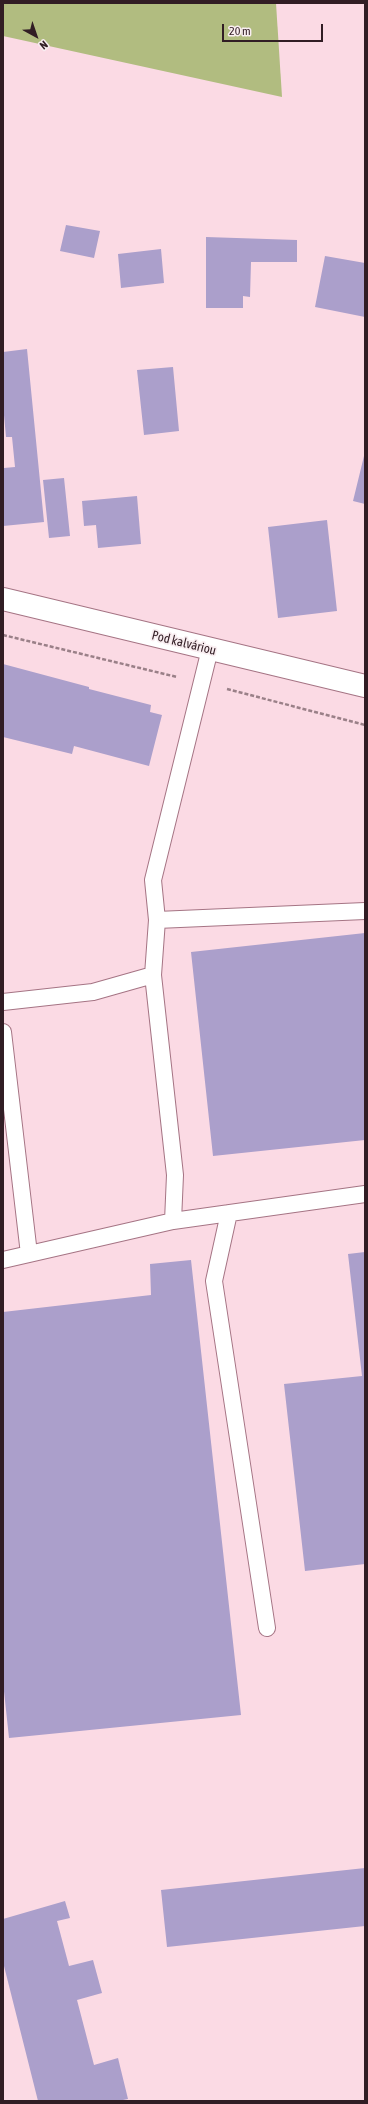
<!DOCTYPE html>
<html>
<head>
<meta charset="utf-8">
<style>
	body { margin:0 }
	#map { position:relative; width:368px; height:2104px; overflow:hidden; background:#fbdae4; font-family:"Asap Condensed",sans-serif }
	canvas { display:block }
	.frame { position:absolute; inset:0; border:4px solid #311d24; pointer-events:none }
	.north { position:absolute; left:16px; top:16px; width:40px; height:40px; -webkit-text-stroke:3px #f9eef1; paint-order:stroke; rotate:140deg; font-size:11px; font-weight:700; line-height:16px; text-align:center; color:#311d24 }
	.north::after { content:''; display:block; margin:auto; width:14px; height:18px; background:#311d24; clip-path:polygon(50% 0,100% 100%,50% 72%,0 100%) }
	.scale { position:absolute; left:222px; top:24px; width:101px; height:18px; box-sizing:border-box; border:2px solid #311d24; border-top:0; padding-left:5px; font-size:12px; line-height:14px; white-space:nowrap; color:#311d24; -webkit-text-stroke:3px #f9eef1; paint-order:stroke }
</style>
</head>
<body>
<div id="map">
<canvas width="368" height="2104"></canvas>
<div class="frame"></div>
<div class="north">N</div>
<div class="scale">20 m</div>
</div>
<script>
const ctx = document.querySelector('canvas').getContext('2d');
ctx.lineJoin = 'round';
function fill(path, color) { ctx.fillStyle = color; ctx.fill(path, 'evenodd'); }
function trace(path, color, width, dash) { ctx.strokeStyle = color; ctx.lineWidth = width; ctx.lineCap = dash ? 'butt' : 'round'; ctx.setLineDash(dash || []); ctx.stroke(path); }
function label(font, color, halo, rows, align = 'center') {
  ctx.font = font + ' "Asap Condensed",sans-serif'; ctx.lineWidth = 3.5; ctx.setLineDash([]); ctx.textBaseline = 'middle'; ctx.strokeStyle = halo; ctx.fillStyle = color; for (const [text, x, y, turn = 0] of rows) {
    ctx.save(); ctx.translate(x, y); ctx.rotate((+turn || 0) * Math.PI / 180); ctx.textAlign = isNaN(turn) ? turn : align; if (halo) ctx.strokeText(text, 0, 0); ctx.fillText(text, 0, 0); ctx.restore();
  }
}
fill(new Path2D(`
	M 3,3 L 276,3 L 282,97 L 3,36 Z`), '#b1bc80');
fill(new Path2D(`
	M 66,225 L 100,231 L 94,258 L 60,251 Z
	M 206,237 L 297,240 L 297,262 L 251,262 L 250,297 L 243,296 L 243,308 L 206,308 Z
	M 161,249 L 164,283 L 121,288 L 118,254 Z
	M 325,256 L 365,263 L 365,317 L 315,307 Z
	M 27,349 L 44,522 L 3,526 L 4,468 L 15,467 L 12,437 L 6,437 L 3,404 L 3,352 Z
	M 173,367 L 179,431 L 144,435 L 137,370 Z
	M 364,456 L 365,456 L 365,504 L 353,501 Z
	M 64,478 L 70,536 L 49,538 L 43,480 Z
	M 137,496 L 141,544 L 98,548 L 96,525 L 84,526 L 82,501 Z
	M 327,520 L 337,611 L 278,618 L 268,527 Z
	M 3,664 L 89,687 L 89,689 L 151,705 L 150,712 L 162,715 L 149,766 L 74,746 L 72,754 L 3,737 Z
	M 365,933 L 365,1140 L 213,1156 L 191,952 Z
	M 365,1252 L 365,1564 L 305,1571 L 284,1384 L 362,1376 L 348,1254 Z
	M 191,1260 L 241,1715 L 9,1738 L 3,1682 L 3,1312 L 151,1295 L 150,1264 Z
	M 365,1868 L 365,1926 L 167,1947 L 161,1890 Z
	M 65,1901 L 70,1918 L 57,1921 L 69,1966 L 93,1960 L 102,1993 L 77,2000 L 94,2065 L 118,2058 L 128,2099 L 118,2101 L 38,2101 L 3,1962 L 3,1919 Z`), '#ab9fcb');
const service = new Path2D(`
	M 157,920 L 153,880 L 210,649
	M 3,1002 L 93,992 L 153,975
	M 3,1032 L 29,1254
	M 229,1213 L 214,1281 L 267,1628
	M 173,1221 L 175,1175 L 153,975 L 157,920 L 365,911
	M 3,1260 L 173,1221 L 365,1194`);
const minor = new Path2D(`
	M 3,599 L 365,686`);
trace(service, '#a57484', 18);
trace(minor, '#a57484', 24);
trace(new Path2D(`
	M 3,635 L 177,677
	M 227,689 L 365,725`), '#9a8088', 2.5, [4, 2]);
trace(service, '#fff', 16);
trace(minor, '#fff', 22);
label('13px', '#311d24', '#f9eef1', [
	["Pod kalváriou",184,643,14]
]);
</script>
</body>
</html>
